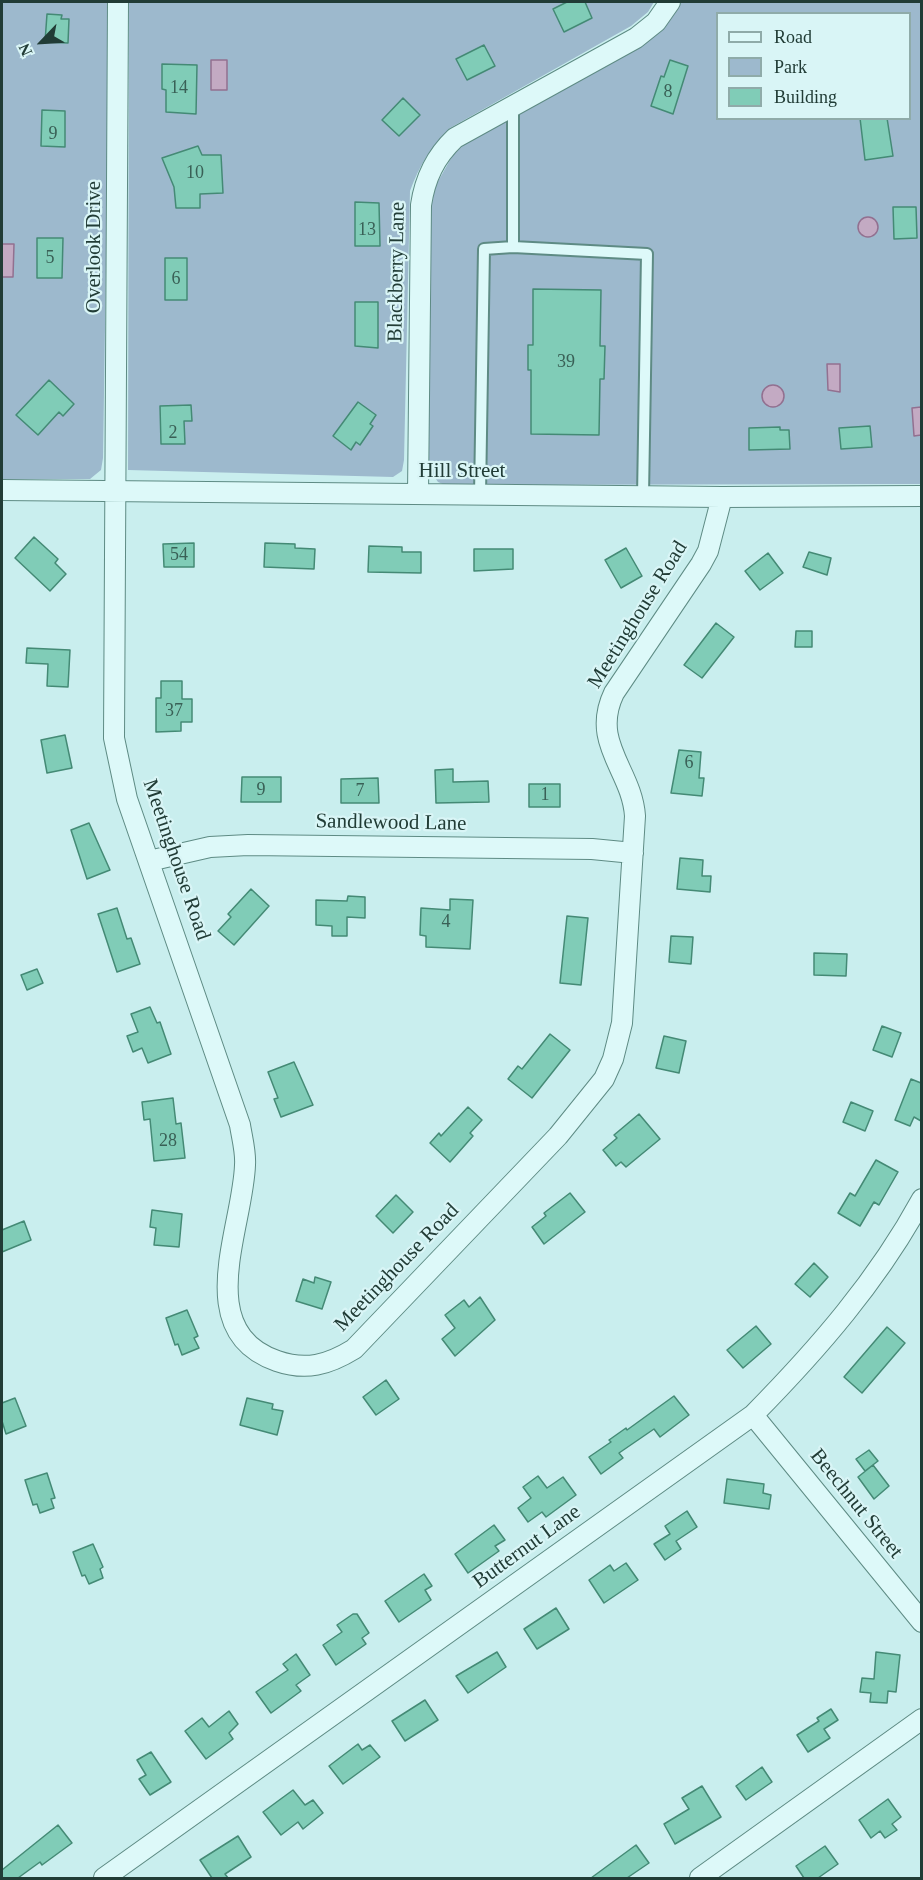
<!DOCTYPE html>
<html>
<head>
<meta charset="utf-8">
<style>
	body { margin:0 }
	#map { position:relative; width:923px; height:1880px; overflow:hidden; background:#c9eeee; font-family:"Times New Roman",serif }
	canvas { display:block }
	.frame { position:absolute; inset:0; border:3px solid #213c36; pointer-events:none }
	.legend { position:absolute; left:716px; top:12px; width:195px; height:108px; box-sizing:border-box; background:#d9f5f6; border:2px solid #8faba9; margin:0; padding:8px 10px; list-style:none; font-size:18px; color:#213c36 }
	.legend li { display:flex; align-items:center; gap:12px; height:30px }
	.legend b { width:30px; border:2px solid #8faba9 }
	.north { position:absolute; left:12px; top:12px; width:60px; height:60px; -webkit-text-stroke:4px #d9f5f6; paint-order:stroke; rotate:245deg; font-size:16px; font-weight:700; line-height:24px; text-align:center; color:#213c36 }
	.north::after { content:''; display:block; margin:auto; width:21px; height:27px; background:#213c36; clip-path:polygon(50% 0,100% 100%,50% 72%,0 100%) }
</style>
</head>
<body>
<div id="map">
<canvas width="923" height="1880"></canvas>
<div class="frame"></div>
<ul class="legend">
<li><b style="height:8px;background:#ddf9f9"></b>Road</li>
<li><b style="height:16px;background:#9db9cd"></b>Park</li>
<li><b style="height:16px;background:#80ccb7"></b>Building</li>
</ul>
<div class="north">N</div>
</div>
<script>
const ctx = document.querySelector('canvas').getContext('2d');
ctx.lineJoin = 'round';
function fill(path, color) { ctx.fillStyle = color; ctx.fill(path, 'evenodd'); }
function trace(path, color, width, dash) { ctx.strokeStyle = color; ctx.lineWidth = width; ctx.lineCap = dash ? 'butt' : 'round'; ctx.setLineDash(dash || []); ctx.stroke(path); }
function label(font, color, halo, rows, align = 'center') {
  ctx.font = font + ' "Times New Roman",serif'; ctx.lineWidth = 4.5; ctx.setLineDash([]); ctx.textBaseline = 'middle'; ctx.strokeStyle = halo; ctx.fillStyle = color; for (const [text, x, y, turn = 0] of rows) {
    ctx.save(); ctx.translate(x, y); ctx.rotate((+turn || 0) * Math.PI / 180); ctx.textAlign = isNaN(turn) ? turn : align; if (halo) ctx.strokeText(text, 0, 0); ctx.fillText(text, 0, 0); ctx.restore();
  }
}
fill(new Path2D(`
	M 2,2 L 110,2 L 103,458 L 101,470 L 90,479 L 2,479 Z
	M 129,2 L 654,2 L 648,12 L 631,26 L 450,128 C 431,147 419,166 410,191 L 404,460 L 402,471 L 393,477 L 128,470 Z
	M 681,2 L 921,2 L 921,484 L 445,485 L 438,482 L 429,469 L 429,229 L 432,192 L 454,153 L 480,132 L 617,60 L 660,31 ZM 718,14 L 910,14 L 910,118 L 718,118 Z`), '#9db9cd');
const water = new Path2D(`
	M 211,60 L 227,60 L 227,90 L 211,90 Z
	M858 227a10 10 0 1 1 20 0a10 10 0 1 1-20 0Z
	M 2,244 L 14,244 L 13,277 L 2,277 Z
	M 827,364 L 840,364 L 840,392 L 828,390 Z
	M762 396a11 11 0 1 1 22 0a11 11 0 1 1-22 0Z
	M 921,407 L 921,435 L 914,436 L 912,408 Z`);
fill(water, '#c3aac3');
trace(water, '#927090', 1.5);
const building = new Path2D(`
	M 567,2 L 585,2 L 592,18 L 564,32 L 553,9 Z
	M 47,14 L 62,15 L 61,19 L 69,19 L 68,43 L 45,42 Z
	M 484,45 L 495,66 L 467,80 L 456,59 Z
	M 670,60 L 688,66 L 673,114 L 651,106 L 661,76 L 664,77 Z
	M 162,64 L 197,65 L 196,114 L 166,112 L 166,90 L 162,89 Z
	M 403,98 L 420,115 L 399,136 L 382,120 Z
	M 42,110 L 65,111 L 65,147 L 41,146 Z
	M 860,118 L 887,118 L 893,156 L 865,160 Z
	M 198,146 L 202,155 L 221,155 L 223,193 L 200,194 L 200,208 L 176,208 L 174,187 L 162,158 Z
	M 355,202 L 379,203 L 380,246 L 355,246 Z
	M 893,207 L 916,207 L 917,238 L 894,239 Z
	M 37,238 L 63,238 L 62,278 L 37,278 Z
	M 165,258 L 187,258 L 187,300 L 165,300 Z
	M 533,289 L 601,290 L 600,346 L 605,346 L 604,379 L 600,379 L 599,435 L 531,434 L 531,370 L 528,370 L 528,345 L 533,345 Z
	M 355,302 L 378,302 L 378,348 L 355,346 Z
	M 49,380 L 74,404 L 63,416 L 59,412 L 38,435 L 16,415 Z
	M 358,402 L 376,415 L 370,424 L 373,426 L 360,445 L 356,442 L 351,450 L 333,436 Z
	M 191,405 L 192,421 L 184,421 L 185,444 L 161,444 L 160,406 Z
	M 870,426 L 872,447 L 841,449 L 839,428 Z
	M 780,427 L 780,430 L 789,430 L 790,449 L 749,450 L 749,428 Z
	M 34,537 L 58,559 L 55,563 L 66,574 L 50,591 L 15,558 Z
	M 194,543 L 194,567 L 164,567 L 163,544 Z
	M 265,543 L 295,544 L 295,548 L 315,549 L 314,569 L 264,567 Z
	M 369,546 L 402,547 L 402,552 L 421,552 L 421,573 L 368,572 Z
	M 626,548 L 642,576 L 621,588 L 605,560 Z
	M 474,549 L 513,549 L 513,569 L 474,571 Z
	M 809,552 L 831,558 L 827,575 L 803,567 Z
	M 768,553 L 783,573 L 760,590 L 745,571 Z
	M 716,623 L 734,637 L 702,678 L 684,665 Z
	M 796,631 L 812,631 L 812,647 L 795,647 Z
	M 27,648 L 70,650 L 68,687 L 47,686 L 48,664 L 26,663 Z
	M 161,681 L 182,681 L 182,699 L 192,699 L 192,722 L 181,722 L 181,731 L 156,732 L 156,698 L 161,698 Z
	M 65,735 L 72,768 L 47,773 L 41,740 Z
	M 679,750 L 701,752 L 699,778 L 704,778 L 702,796 L 671,793 Z
	M 453,769 L 453,782 L 488,781 L 489,802 L 436,803 L 435,770 Z
	M 242,777 L 281,777 L 281,802 L 241,802 Z
	M 378,778 L 379,803 L 341,803 L 341,779 Z
	M 529,784 L 560,784 L 560,807 L 529,807 Z
	M 89,823 L 110,870 L 87,879 L 71,830 Z
	M 680,858 L 703,860 L 702,876 L 711,876 L 710,892 L 677,889 Z
	M 251,889 L 269,906 L 234,945 L 218,931 L 231,917 L 228,914 Z
	M 348,896 L 365,897 L 365,918 L 347,917 L 347,936 L 332,936 L 332,926 L 316,925 L 316,900 L 347,901 Z
	M 450,899 L 473,900 L 470,949 L 426,947 L 426,936 L 420,935 L 421,908 L 450,910 Z
	M 117,908 L 127,939 L 131,938 L 140,964 L 117,972 L 98,914 Z
	M 567,916 L 588,918 L 581,985 L 560,983 Z
	M 671,936 L 693,937 L 691,964 L 669,962 Z
	M 814,953 L 847,954 L 846,976 L 814,975 Z
	M 37,969 L 43,983 L 27,990 L 21,975 Z
	M 150,1007 L 157,1023 L 160,1022 L 171,1054 L 148,1063 L 142,1048 L 133,1052 L 127,1036 L 138,1032 L 131,1014 Z
	M 882,1026 L 901,1033 L 892,1057 L 873,1050 Z
	M 550,1034 L 570,1050 L 532,1098 L 508,1079 L 518,1066 L 522,1069 Z
	M 664,1036 L 686,1041 L 679,1073 L 656,1068 Z
	M 294,1062 L 313,1105 L 281,1117 L 274,1099 L 278,1098 L 268,1072 Z
	M 911,1079 L 921,1083 L 921,1121 L 914,1117 L 910,1126 L 895,1120 Z
	M 173,1098 L 176,1124 L 181,1123 L 185,1158 L 154,1161 L 150,1119 L 144,1120 L 142,1102 Z
	M 851,1102 L 873,1111 L 865,1131 L 843,1122 Z
	M 468,1107 L 482,1120 L 470,1133 L 473,1136 L 450,1162 L 430,1143 L 439,1133 L 441,1136 Z
	M 639,1114 L 660,1139 L 626,1167 L 621,1162 L 616,1166 L 603,1150 L 617,1138 L 614,1135 Z
	M 876,1160 L 898,1172 L 879,1205 L 874,1202 L 860,1226 L 838,1213 L 850,1193 L 855,1196 Z
	M 570,1193 L 585,1212 L 544,1244 L 532,1227 L 546,1216 L 544,1213 Z
	M 396,1195 L 413,1212 L 393,1233 L 376,1216 Z
	M 152,1210 L 182,1214 L 179,1247 L 154,1245 L 156,1228 L 150,1227 Z
	M 24,1221 L 31,1240 L 2,1252 L 2,1230 Z
	M 814,1263 L 828,1277 L 810,1297 L 795,1284 Z
	M 315,1277 L 331,1282 L 322,1309 L 296,1301 L 303,1279 L 314,1283 Z
	M 480,1297 L 495,1320 L 455,1356 L 442,1339 L 455,1328 L 445,1315 L 464,1300 L 469,1307 Z
	M 187,1310 L 198,1336 L 194,1338 L 199,1348 L 182,1355 L 178,1344 L 175,1345 L 166,1318 Z
	M 756,1326 L 771,1344 L 743,1368 L 727,1350 Z
	M 887,1327 L 905,1343 L 862,1393 L 844,1377 Z
	M 386,1380 L 399,1399 L 376,1415 L 363,1397 Z
	M 674,1396 L 689,1415 L 660,1437 L 654,1429 L 619,1453 L 623,1458 L 601,1474 L 589,1457 L 611,1442 L 609,1440 L 626,1428 L 627,1430 Z
	M 15,1398 L 26,1426 L 6,1434 L 2,1421 L 2,1403 Z
	M 247,1398 L 273,1404 L 272,1409 L 283,1411 L 277,1435 L 240,1425 Z
	M 869,1450 L 878,1461 L 865,1471 L 856,1459 Z
	M 873,1465 L 889,1486 L 874,1499 L 858,1477 Z
	M 47,1473 L 55,1498 L 51,1499 L 54,1508 L 40,1513 L 37,1504 L 33,1505 L 25,1480 Z
	M 538,1476 L 547,1488 L 563,1477 L 576,1495 L 546,1517 L 542,1512 L 528,1522 L 518,1508 L 531,1498 L 523,1487 Z
	M 727,1479 L 764,1484 L 763,1493 L 771,1495 L 769,1509 L 724,1503 Z
	M 687,1511 L 697,1527 L 676,1541 L 681,1549 L 665,1560 L 654,1544 L 670,1534 L 665,1526 Z
	M 494,1525 L 505,1540 L 495,1546 L 499,1551 L 468,1573 L 455,1554 Z
	M 93,1544 L 103,1567 L 100,1569 L 103,1578 L 89,1584 L 85,1575 L 82,1576 L 73,1552 Z
	M 626,1563 L 638,1580 L 604,1603 L 589,1580 L 610,1565 L 614,1571 Z
	M 424,1574 L 432,1586 L 425,1590 L 431,1600 L 399,1622 L 385,1601 Z
	M 556,1608 L 569,1629 L 537,1649 L 524,1629 Z
	M 353,1614 L 357,1614 L 369,1633 L 362,1638 L 366,1644 L 336,1665 L 323,1645 L 342,1632 L 337,1625 Z
	M 497,1652 L 506,1667 L 468,1693 L 456,1676 Z
	M 876,1652 L 900,1655 L 896,1692 L 888,1691 L 887,1703 L 870,1702 L 871,1693 L 860,1692 L 862,1678 L 874,1679 Z
	M 296,1654 L 310,1675 L 296,1685 L 301,1691 L 271,1713 L 256,1692 L 288,1670 L 283,1664 Z
	M 425,1700 L 438,1720 L 405,1741 L 392,1721 Z
	M 831,1709 L 838,1720 L 824,1729 L 830,1738 L 808,1752 L 797,1735 L 819,1721 L 817,1718 Z
	M 229,1711 L 238,1724 L 229,1733 L 233,1739 L 206,1759 L 185,1731 L 202,1718 L 209,1727 Z
	M 358,1744 L 362,1750 L 370,1745 L 380,1757 L 343,1784 L 329,1766 Z
	M 151,1752 L 171,1782 L 150,1795 L 139,1779 L 146,1775 L 137,1760 Z
	M 762,1767 L 772,1782 L 746,1800 L 736,1786 Z
	M 702,1786 L 721,1817 L 675,1844 L 664,1824 L 689,1809 L 682,1798 Z
	M 293,1790 L 305,1805 L 313,1800 L 323,1813 L 303,1829 L 298,1822 L 281,1835 L 263,1812 Z
	M 888,1799 L 901,1817 L 892,1824 L 897,1830 L 885,1838 L 880,1831 L 871,1838 L 859,1820 Z
	M 58,1825 L 72,1843 L 42,1865 L 40,1862 L 18,1878 L 2,1878 L 2,1870 Z
	M 238,1836 L 251,1857 L 225,1874 L 228,1878 L 212,1878 L 200,1860 Z
	M 636,1845 L 649,1863 L 627,1878 L 591,1878 Z
	M 825,1846 L 838,1864 L 818,1878 L 804,1878 L 796,1866 Z`);
fill(building, '#80ccb7');
trace(building, '#448a75', 1.5);
const service = new Path2D(`
	M 513,105 L 513,247 L 647,254 L 643,496
	M 480,495 L 484,249 L 513,247`);
const minor = new Path2D(`
	M 118,2 L 114,738 L 127,799 L 240,1125 C 242,1138 246,1152 245,1165 C 243,1228 191,1331 277,1361 C 306,1371 328,1365 354,1349 L 558,1136 L 604,1079 L 613,1059 L 622,1023 L 635,816 C 632,770 590,743 614,693 L 701,564 L 708,551 L 722,497
	M 2,490 L 722,497 L 922,496
	M 418,494 L 421,205 C 425,178 435,157 455,138 L 636,38 L 656,22 L 670,2
	M 149,861 L 210,847 L 248,845 L 592,849 L 633,853
	M 753,1415 L 922,1622
	M 104,1878 L 753,1415 C 818,1349 878,1280 922,1199
	M 700,1878 L 922,1719`);
trace(service, '#5e8b84', 14);
trace(minor, '#5e8b84', 22);
trace(service, '#ddf9f9', 10);
trace(minor, '#ddf9f9', 20);
label('18px', '#396056', null, [
	["14",179,88],
	["8",668,92],
	["9",53,134],
	["10",195,173],
	["13",367,230],
	["5",50,258],
	["6",176,279],
	["39",566,362],
	["2",173,433],
	["54",179,555],
	["37",174,711],
	["6",689,763],
	["9",261,790],
	["7",360,791],
	["1",545,795],
	["4",446,922],
	["28",168,1141]
]);
label('21px', '#213c36', '#d9f5f6', [
	["Overlook Drive",94,247,-90],
	["Blackberry Lane",397,272,-89],
	["Hill Street",462,471],
	["Meetinghouse Road",638,615,-58],
	["Sandlewood Lane",391,823,1],
	["Meetinghouse Road",176,860,71],
	["Meetinghouse Road",397,1268,-46],
	["Beechnut Street",856,1504,51],
	["Butternut Lane",527,1547,-36]
]);
</script>
</body>
</html>
